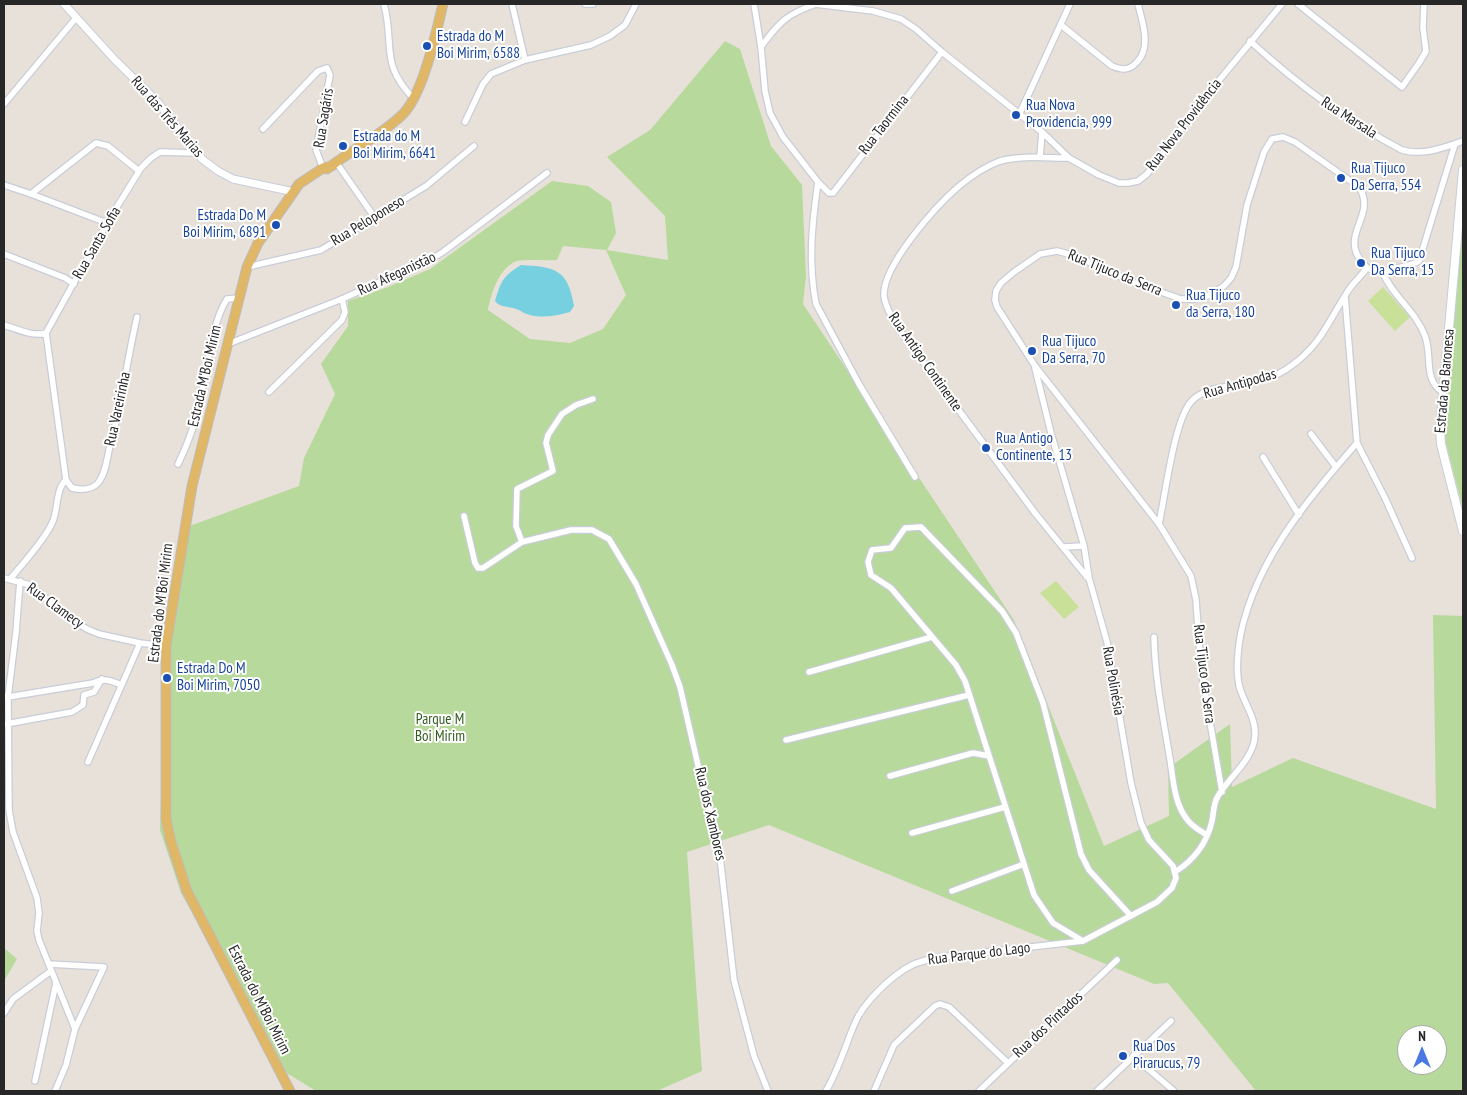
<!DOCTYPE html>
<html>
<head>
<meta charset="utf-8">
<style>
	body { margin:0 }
	#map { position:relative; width:1467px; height:1095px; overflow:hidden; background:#e8e1da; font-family:"PT Sans Narrow",sans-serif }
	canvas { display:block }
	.frame { position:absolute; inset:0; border:5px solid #272727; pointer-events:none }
	.north { position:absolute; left:1397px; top:1025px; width:50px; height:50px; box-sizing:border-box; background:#fff; border:1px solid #a9a9a9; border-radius:50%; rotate:0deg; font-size:14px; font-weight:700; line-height:20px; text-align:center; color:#272727 }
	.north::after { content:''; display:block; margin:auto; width:18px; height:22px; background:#4a78e5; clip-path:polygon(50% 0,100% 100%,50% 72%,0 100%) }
</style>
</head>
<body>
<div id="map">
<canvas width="1467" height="1095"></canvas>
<div class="frame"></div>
<div class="north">N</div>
</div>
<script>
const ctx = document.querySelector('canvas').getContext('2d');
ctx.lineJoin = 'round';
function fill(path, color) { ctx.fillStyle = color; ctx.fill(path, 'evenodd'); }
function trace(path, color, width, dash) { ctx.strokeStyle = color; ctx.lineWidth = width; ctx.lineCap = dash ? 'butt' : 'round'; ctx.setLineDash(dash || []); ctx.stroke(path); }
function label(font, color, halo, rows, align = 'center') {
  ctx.font = font + ' "PT Sans Narrow",sans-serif'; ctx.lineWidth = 4; ctx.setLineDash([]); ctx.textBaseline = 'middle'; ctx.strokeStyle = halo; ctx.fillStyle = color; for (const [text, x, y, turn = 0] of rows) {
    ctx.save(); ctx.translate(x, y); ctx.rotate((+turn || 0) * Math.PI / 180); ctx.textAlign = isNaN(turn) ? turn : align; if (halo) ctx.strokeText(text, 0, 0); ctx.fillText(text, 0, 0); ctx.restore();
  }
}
fill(new Path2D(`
	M 725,41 L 740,49 L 771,146 L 802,185 L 806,276 L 803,304 L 1014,620 L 1104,846 L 1169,816 L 1168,768 L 1230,724 L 1232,787 L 1293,758 L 1436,809 L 1433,615 L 1463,616 L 1463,1091 L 1256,1091 L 1168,983 L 1154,984 L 769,825 L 687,852 L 702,1071 L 657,1091 L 316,1091 L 280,1069 L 181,893 L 160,830 L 166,646 L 184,528 L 299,486 L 304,458 L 335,394 L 321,364 L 348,326 L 348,301 L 388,287 L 430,269 L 552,181 L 588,186 L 611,202 L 616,233 L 607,250 L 668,260 L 665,216 L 607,157 L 650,130 ZM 563,246 L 606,250 L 626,295 L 603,329 L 570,343 L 530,339 L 488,310 C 491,294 499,267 517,261 C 527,259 546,261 557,260 ZM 1407,1035 L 1437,1035 L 1437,1065 L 1407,1065 Z
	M 1463,192 L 1463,509 L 1442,428 Z
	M 4,948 L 17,959 L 4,981 Z`), '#b8d99c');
fill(new Path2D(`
	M 1383,287 L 1410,317 L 1395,331 L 1368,301 Z
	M 1056,581 L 1079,607 L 1064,619 L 1040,593 Z`), '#c9e099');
fill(new Path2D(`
	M 521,265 C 555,267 568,269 574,306 L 570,312 C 556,316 540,319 527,314 C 523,313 520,310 516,309 C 509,306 500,308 495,301 C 501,281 503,276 521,265 Z`), '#77d0e0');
const minor = new Path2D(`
	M 384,4 C 395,46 379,63 414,99
	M 512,4 L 525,60
	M 585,4 L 593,4
	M 754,4 L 761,47 L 765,91 L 770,113 L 783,137 L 818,182 L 829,193 L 833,193 L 942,52
	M 815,4 L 873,11 L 901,19 L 916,29 L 942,52 L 1042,132 L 1069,158 L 1099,175 L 1119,183 L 1128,183 L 1138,181 L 1147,174 L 1202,101 L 1282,4
	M 1298,4 L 1402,87 L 1419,63 L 1426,51 L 1423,28 L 1424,4
	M 1061,25 L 1112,66 C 1122,70 1129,71 1137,62 C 1152,47 1142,21 1138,4
	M 1250,41 C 1297,84 1346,121 1402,150 C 1423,156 1443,148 1463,141
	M 761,47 C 779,22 787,14 816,4
	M 4,104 L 76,18
	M 1019,115 L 1070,4
	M 465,122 L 483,84 L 491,74 L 525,60 L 591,45 L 610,36 L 625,25 L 636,4
	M 263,129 L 318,71 L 327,68 L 330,75 L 316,150 L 323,168
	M 1040,157 L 1042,132
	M 1069,158 C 1047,158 1021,155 1000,161 C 984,167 971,176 958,187 C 936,206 882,266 884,296 C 885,306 891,315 895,324 L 1035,513 L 1087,577
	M 336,162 L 375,218
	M 818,182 C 812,223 808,264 816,304 L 859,384 L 915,477
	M 4,185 L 31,194 L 107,223
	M 31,194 L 96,143 L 108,146 L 139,171
	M 4,254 L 65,278 L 74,284
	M 247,267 L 321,250 L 426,186 L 474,146
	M 1367,268 C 1371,270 1375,271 1379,271 C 1385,271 1414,265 1419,261 L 1455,144
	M 1382,271 C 1392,296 1416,311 1425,336 C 1433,357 1422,380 1444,393
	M 1345,297 L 1357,443 L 1385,498 L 1412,558
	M 4,325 C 17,329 33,337 46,333 L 107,223 L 141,168 L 151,158 L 160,152 L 196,153
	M 46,333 L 66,480 L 72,488 C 80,490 92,490 98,483 C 105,475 107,460 109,450 C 121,406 127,361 137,317
	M 228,344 L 342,299 L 433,258 L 443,252 L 547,173
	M 269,392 L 342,320 L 345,312 L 342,299
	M 1311,434 L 1336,467
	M 1263,457 L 1299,515
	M 178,464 C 189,441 197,420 201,395 C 207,368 212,322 227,299 L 239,298
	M 464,516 L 475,563 L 478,568 L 483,568 L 522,542 L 571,530 L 592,530 L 609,539 L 636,584 L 672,665 L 680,687 L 700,774 L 718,839 L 734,980 L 754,1056 L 768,1091
	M 1159,524 C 1165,496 1174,423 1190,403 C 1197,394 1208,390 1219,388 C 1244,383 1270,382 1291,366 C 1321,345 1329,320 1348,291 C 1353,283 1361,276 1367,268
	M 522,542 L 516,526 L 517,489 L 553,471 L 546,443 L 548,435 L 562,414 L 576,405 L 593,399
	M 1063,547 L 1084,546
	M 4,578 L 30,585 L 72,620 L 87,629 L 99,634 L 140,643 L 166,646
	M 10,579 C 22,565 47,537 53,521 C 58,509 56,488 66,480
	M 20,581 L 16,632 L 8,697 L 9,810 L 13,832 L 37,898 L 39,913 L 37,931 L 39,940 L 75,1029
	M 1154,637 C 1155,678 1163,718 1170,759 C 1173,778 1174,802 1186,818 C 1191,826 1199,830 1207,835
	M 809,672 L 932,637
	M 4,696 L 8,697 L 93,683 C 104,678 110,680 121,685
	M 6,724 L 72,712 L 83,705 L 84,695 L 94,692 L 102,679
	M 786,740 L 969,695
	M 88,762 L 140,643
	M 890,776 L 973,753 L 989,756
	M 1222,792 L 1201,669 L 1196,600 L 1191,576 L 1159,524 L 1035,366 L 997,307 L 995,300 L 996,291 L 1001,283 L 1014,272 L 1040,254 L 1057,251 L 1076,256 L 1132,282 L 1181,299 L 1196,299 L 1210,295 L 1224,286 L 1231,278 L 1236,267 L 1247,205 L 1264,152 L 1272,139 L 1283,137 L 1295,142 L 1359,187 C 1375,212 1348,229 1356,252 C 1358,258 1363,263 1367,268
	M 912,833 L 1005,807
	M 1175,872 C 1194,860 1207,843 1212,821 C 1214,812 1213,804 1218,796 C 1230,776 1254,759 1255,735 C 1256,717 1243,702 1239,685 C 1235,666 1239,636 1245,617 C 1264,551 1312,494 1357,443
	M 952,891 L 1024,864
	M 1083,941 L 1053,923 L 1034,895 L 965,681 L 956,665 L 891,588 L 871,575 L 868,562 L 872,550 L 891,548 L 905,528 L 921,527 L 1002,611 L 1016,633 L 1043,703 L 1081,854 L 1089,870 L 1131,916
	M 49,964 L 104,967 L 75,1029 L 66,1065 L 55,1091
	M 4,1013 L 13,999 L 51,971
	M 1133,1056 L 1174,1091
	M 35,1081 L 56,983
	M 826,1091 C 839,1069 845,1046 855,1023 C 863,1003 892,975 912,965 C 919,962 926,960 934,958 L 1083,941 L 1157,902 L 1172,888 L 1176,878 L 1173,866 L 1149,840 L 1141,823 L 1131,783 L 1107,642 L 1089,578 L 1084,546 L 1051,433 L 1035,368
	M 874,1091 L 894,1045 L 935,1006 L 940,1004 L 949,1007 L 1008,1063
	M 979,1091 L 1117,960
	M 1097,1091 L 1171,1021`);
const tertiary = new Path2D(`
	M 64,4 L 115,60 L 156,100 L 202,159 L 218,171 L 233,179 L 294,192`);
const secondary = new Path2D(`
	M 1463,170 L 1440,430 L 1441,444 L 1463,531`);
const primary = new Path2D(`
	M 327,169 C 351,150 379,137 402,115 C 423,95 436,33 443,4
	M 290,1091 L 187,891 L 171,842 L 166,819 L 166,646 L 192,486 L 247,267 L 258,243 L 299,184 L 323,168 L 332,166`);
trace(minor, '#c9cdd8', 8);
trace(tertiary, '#c9cdd8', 9);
trace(secondary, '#c9cdd8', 10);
trace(primary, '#bebebe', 11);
trace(minor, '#fff', 5.5);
trace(tertiary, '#fff', 7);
trace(secondary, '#fff', 8);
trace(primary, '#e0b667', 9);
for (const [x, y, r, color] of [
	[427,46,5,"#1a4fb4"],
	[1016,115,5,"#1a4fb4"],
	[343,146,5,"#1a4fb4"],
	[1341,178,5,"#1a4fb4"],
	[276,225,5,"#1a4fb4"],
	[1361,263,5,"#1a4fb4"],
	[1176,305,5,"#1a4fb4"],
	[1032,351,5,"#1a4fb4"],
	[986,448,5,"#1a4fb4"],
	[167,678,5,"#1a4fb4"],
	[1123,1056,5,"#1a4fb4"]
]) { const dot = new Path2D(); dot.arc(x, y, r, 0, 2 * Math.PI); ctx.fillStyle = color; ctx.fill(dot); trace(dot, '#fff', 2); }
label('15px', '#164399', '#fff', [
	["Estrada do M",437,37],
	["Boi Mirim, 6588",437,54],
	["Rua Nova",1026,106],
	["Providencia, 999",1026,123],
	["Estrada do M",353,137],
	["Boi Mirim, 6641",353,154],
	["Rua Tijuco",1351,169],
	["Da Serra, 554",1351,186],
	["Estrada Do M",266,216,"right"],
	["Boi Mirim, 6891",266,233,"right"],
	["Rua Tijuco",1371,254],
	["Da Serra, 15",1371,271],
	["Rua Tijuco",1186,296],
	["da Serra, 180",1186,313],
	["Rua Tijuco",1042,342],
	["Da Serra, 70",1042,359],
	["Rua Antigo",996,439],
	["Continente, 13",996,456],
	["Estrada Do M",177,669],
	["Boi Mirim, 7050",177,686],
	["Rua Dos",1133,1047],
	["Pirarucus, 79",1133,1064]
], 'left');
label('15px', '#272727', '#fff', [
	["Rua das Três Marias",167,117,49],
	["Rua Sagáris",324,118,-81],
	["Rua Marsala",1349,118,33],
	["Rua Taormina",884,125,-52],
	["Rua Nova Providência",1184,125,-52],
	["Rua Peloponeso",368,221,-31],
	["Rua Santa Sofia",97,243,-60],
	["Rua Tijuco da Serra",1115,273,22],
	["Rua Afeganistão",397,274,-25],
	["Rua Antigo Continente",925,362,55],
	["Estrada M'Boi Mirim",205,376,-77],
	["Estrada da Baronesa",1445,381,-85],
	["Rua Antipodas",1240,384,-16],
	["Rua Vareirinha",118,409,-78],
	["Estrada do M'Boi Mirim",161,603,-83],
	["Rua Clamecy",55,606,36],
	["Rua Tijuco da Serra",1204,674,83],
	["Rua Polinésia",1113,681,80],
	["Rua dos Xambores",710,814,77],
	["Rua Parque do Lago",979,954,-7],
	["Estrada do M'Boi Mirim",259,1000,63],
	["Rua dos Pintados",1048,1025,-43]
]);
label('15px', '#335b21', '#fff', [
	["Parque M",440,720],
	["Boi Mirim",440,737]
]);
</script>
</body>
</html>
